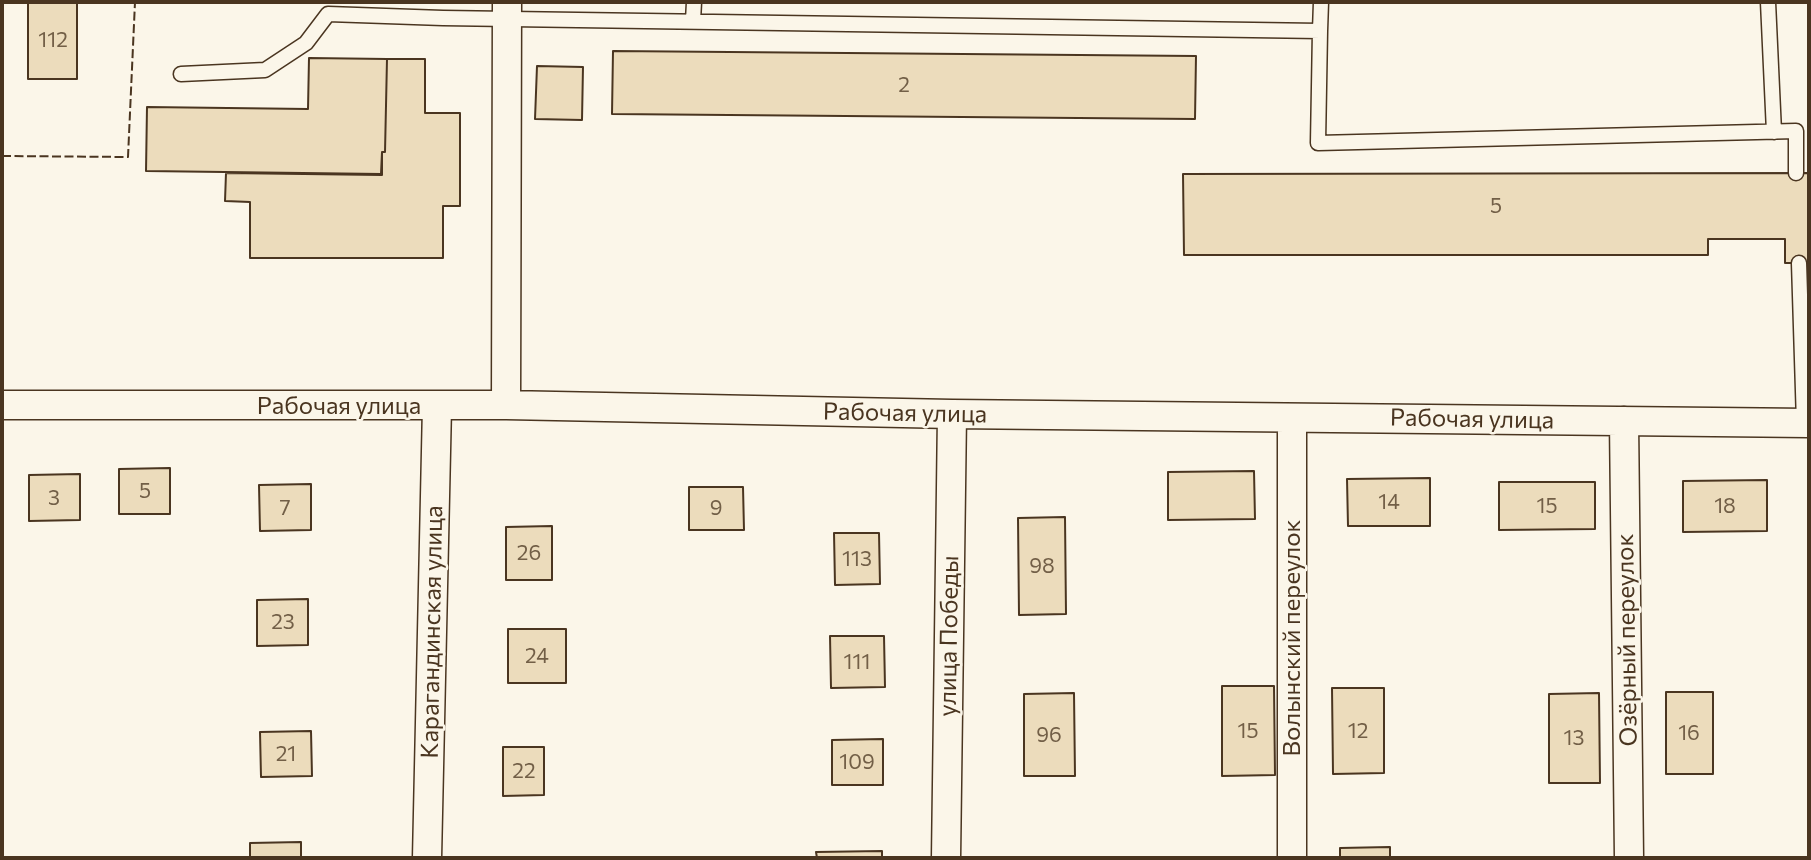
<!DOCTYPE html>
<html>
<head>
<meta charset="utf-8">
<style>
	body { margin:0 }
	#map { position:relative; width:1811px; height:860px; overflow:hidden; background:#fbf6e9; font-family:Commissioner,sans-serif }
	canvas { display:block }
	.frame { position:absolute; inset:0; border:4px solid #4a3520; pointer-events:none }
</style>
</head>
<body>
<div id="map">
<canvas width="1811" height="860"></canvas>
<div class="frame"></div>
</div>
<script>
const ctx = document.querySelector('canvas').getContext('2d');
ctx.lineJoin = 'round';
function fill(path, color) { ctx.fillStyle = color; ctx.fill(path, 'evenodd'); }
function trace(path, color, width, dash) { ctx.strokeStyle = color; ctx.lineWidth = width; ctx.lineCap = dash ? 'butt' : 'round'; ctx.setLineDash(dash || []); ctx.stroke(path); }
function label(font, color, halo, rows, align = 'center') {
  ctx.font = font + ' Commissioner,sans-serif'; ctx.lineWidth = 5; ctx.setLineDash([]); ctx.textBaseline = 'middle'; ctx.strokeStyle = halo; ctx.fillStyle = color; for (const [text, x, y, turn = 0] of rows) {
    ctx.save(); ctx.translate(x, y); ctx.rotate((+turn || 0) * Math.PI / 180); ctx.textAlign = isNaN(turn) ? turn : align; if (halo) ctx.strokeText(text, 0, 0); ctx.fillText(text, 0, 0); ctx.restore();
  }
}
const building = new Path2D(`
	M 28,2 L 77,2 L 77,79 L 28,79 Z
	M 613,51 L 1196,56 L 1195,119 L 612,114 Z
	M 309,58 L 387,59 L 385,152 L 382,152 L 381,174 L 146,171 L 147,107 L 308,109 Z
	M 387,59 L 425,59 L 425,113 L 460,113 L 460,206 L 443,206 L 443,258 L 250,258 L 250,202 L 225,201 L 226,173 L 382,175 L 382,152 L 385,152 Z
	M 537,66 L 583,67 L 582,120 L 535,119 Z
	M 1809,173 L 1809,263 L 1785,263 L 1785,239 L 1708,239 L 1708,255 L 1184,255 L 1183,174 Z
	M 170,468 L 170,514 L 119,514 L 119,469 Z
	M 1254,471 L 1255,519 L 1168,520 L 1168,472 Z
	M 80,474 L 80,520 L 29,521 L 29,475 Z
	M 1430,478 L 1430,526 L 1348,526 L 1347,479 Z
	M 1767,480 L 1767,531 L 1683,532 L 1683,481 Z
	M 1499,482 L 1595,482 L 1595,529 L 1499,530 Z
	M 311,484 L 311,530 L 260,531 L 259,485 Z
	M 689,487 L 743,487 L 744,530 L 689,530 Z
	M 1065,517 L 1066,614 L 1019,615 L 1018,518 Z
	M 552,526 L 552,580 L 506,580 L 506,527 Z
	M 834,533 L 879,533 L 880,584 L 835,585 Z
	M 308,599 L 308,645 L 257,646 L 257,600 Z
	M 508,629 L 566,629 L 566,683 L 508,683 Z
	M 830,636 L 884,636 L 885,687 L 831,688 Z
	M 1222,686 L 1274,686 L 1275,775 L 1222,776 Z
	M 1332,688 L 1384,688 L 1384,773 L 1333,774 Z
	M 1666,692 L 1713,692 L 1713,774 L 1666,774 Z
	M 1074,693 L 1075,776 L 1024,776 L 1024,694 Z
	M 1599,693 L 1600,783 L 1549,783 L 1549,694 Z
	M 311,731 L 312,776 L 261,777 L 260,732 Z
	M 883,739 L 883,785 L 832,785 L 832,740 Z
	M 503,747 L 544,747 L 544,795 L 503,796 Z
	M 301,842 L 301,858 L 250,858 L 250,843 Z
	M 1390,847 L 1390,858 L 1340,858 L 1340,848 Z
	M 882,851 L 882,858 L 817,858 L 816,852 Z`);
fill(building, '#ecdcbc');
trace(building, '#4a3520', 2);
const lane = new Path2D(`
	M 1768,2 L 1774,132
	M 693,21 L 694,2
	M 1320,31 L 1321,2
	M 181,74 L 265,70 L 306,43 L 328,14 L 443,18 L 1320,31 L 1318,143 L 1796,131 L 1796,173
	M 1799,263 L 1804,423`);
const street = new Path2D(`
	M 2,405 L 506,405 L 952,414 L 1809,423
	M 506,405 L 507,2
	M 1292,418 L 1292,858
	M 1624,421 L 1629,858
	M 427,858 L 437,406
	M 946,858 L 952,414`);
trace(lane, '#4a3520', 17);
trace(street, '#4a3520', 31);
trace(lane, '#fbf6e9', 14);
trace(street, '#fbf6e9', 28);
trace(new Path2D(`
	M 2,156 L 128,157 L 135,2`), '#4a3520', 2, [9, 3.5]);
label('21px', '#725f47', null, [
	["112",53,40],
	["2",904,85],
	["5",1496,206],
	["5",145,491],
	["3",54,498],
	["14",1389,502],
	["15",1547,506],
	["18",1725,506],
	["7",285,508],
	["9",716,508],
	["26",529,553],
	["113",857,559],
	["98",1042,566],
	["23",283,622],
	["24",537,656],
	["111",857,662],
	["15",1248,731],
	["12",1358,731],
	["16",1689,733],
	["96",1049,735],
	["13",1574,738],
	["21",286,754],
	["109",857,762],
	["22",524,771]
]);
label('24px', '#4a3520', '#fbf6e9', [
	["Рабочая улица",339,406],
	["Рабочая улица",905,413,1],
	["Рабочая улица",1472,419,1],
	["Карагандинская улица",432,632,-89],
	["улица Победы",949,636,-89],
	["Волынский переулок",1292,638,-90],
	["Озёрный переулок",1627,640,-91]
]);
</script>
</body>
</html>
